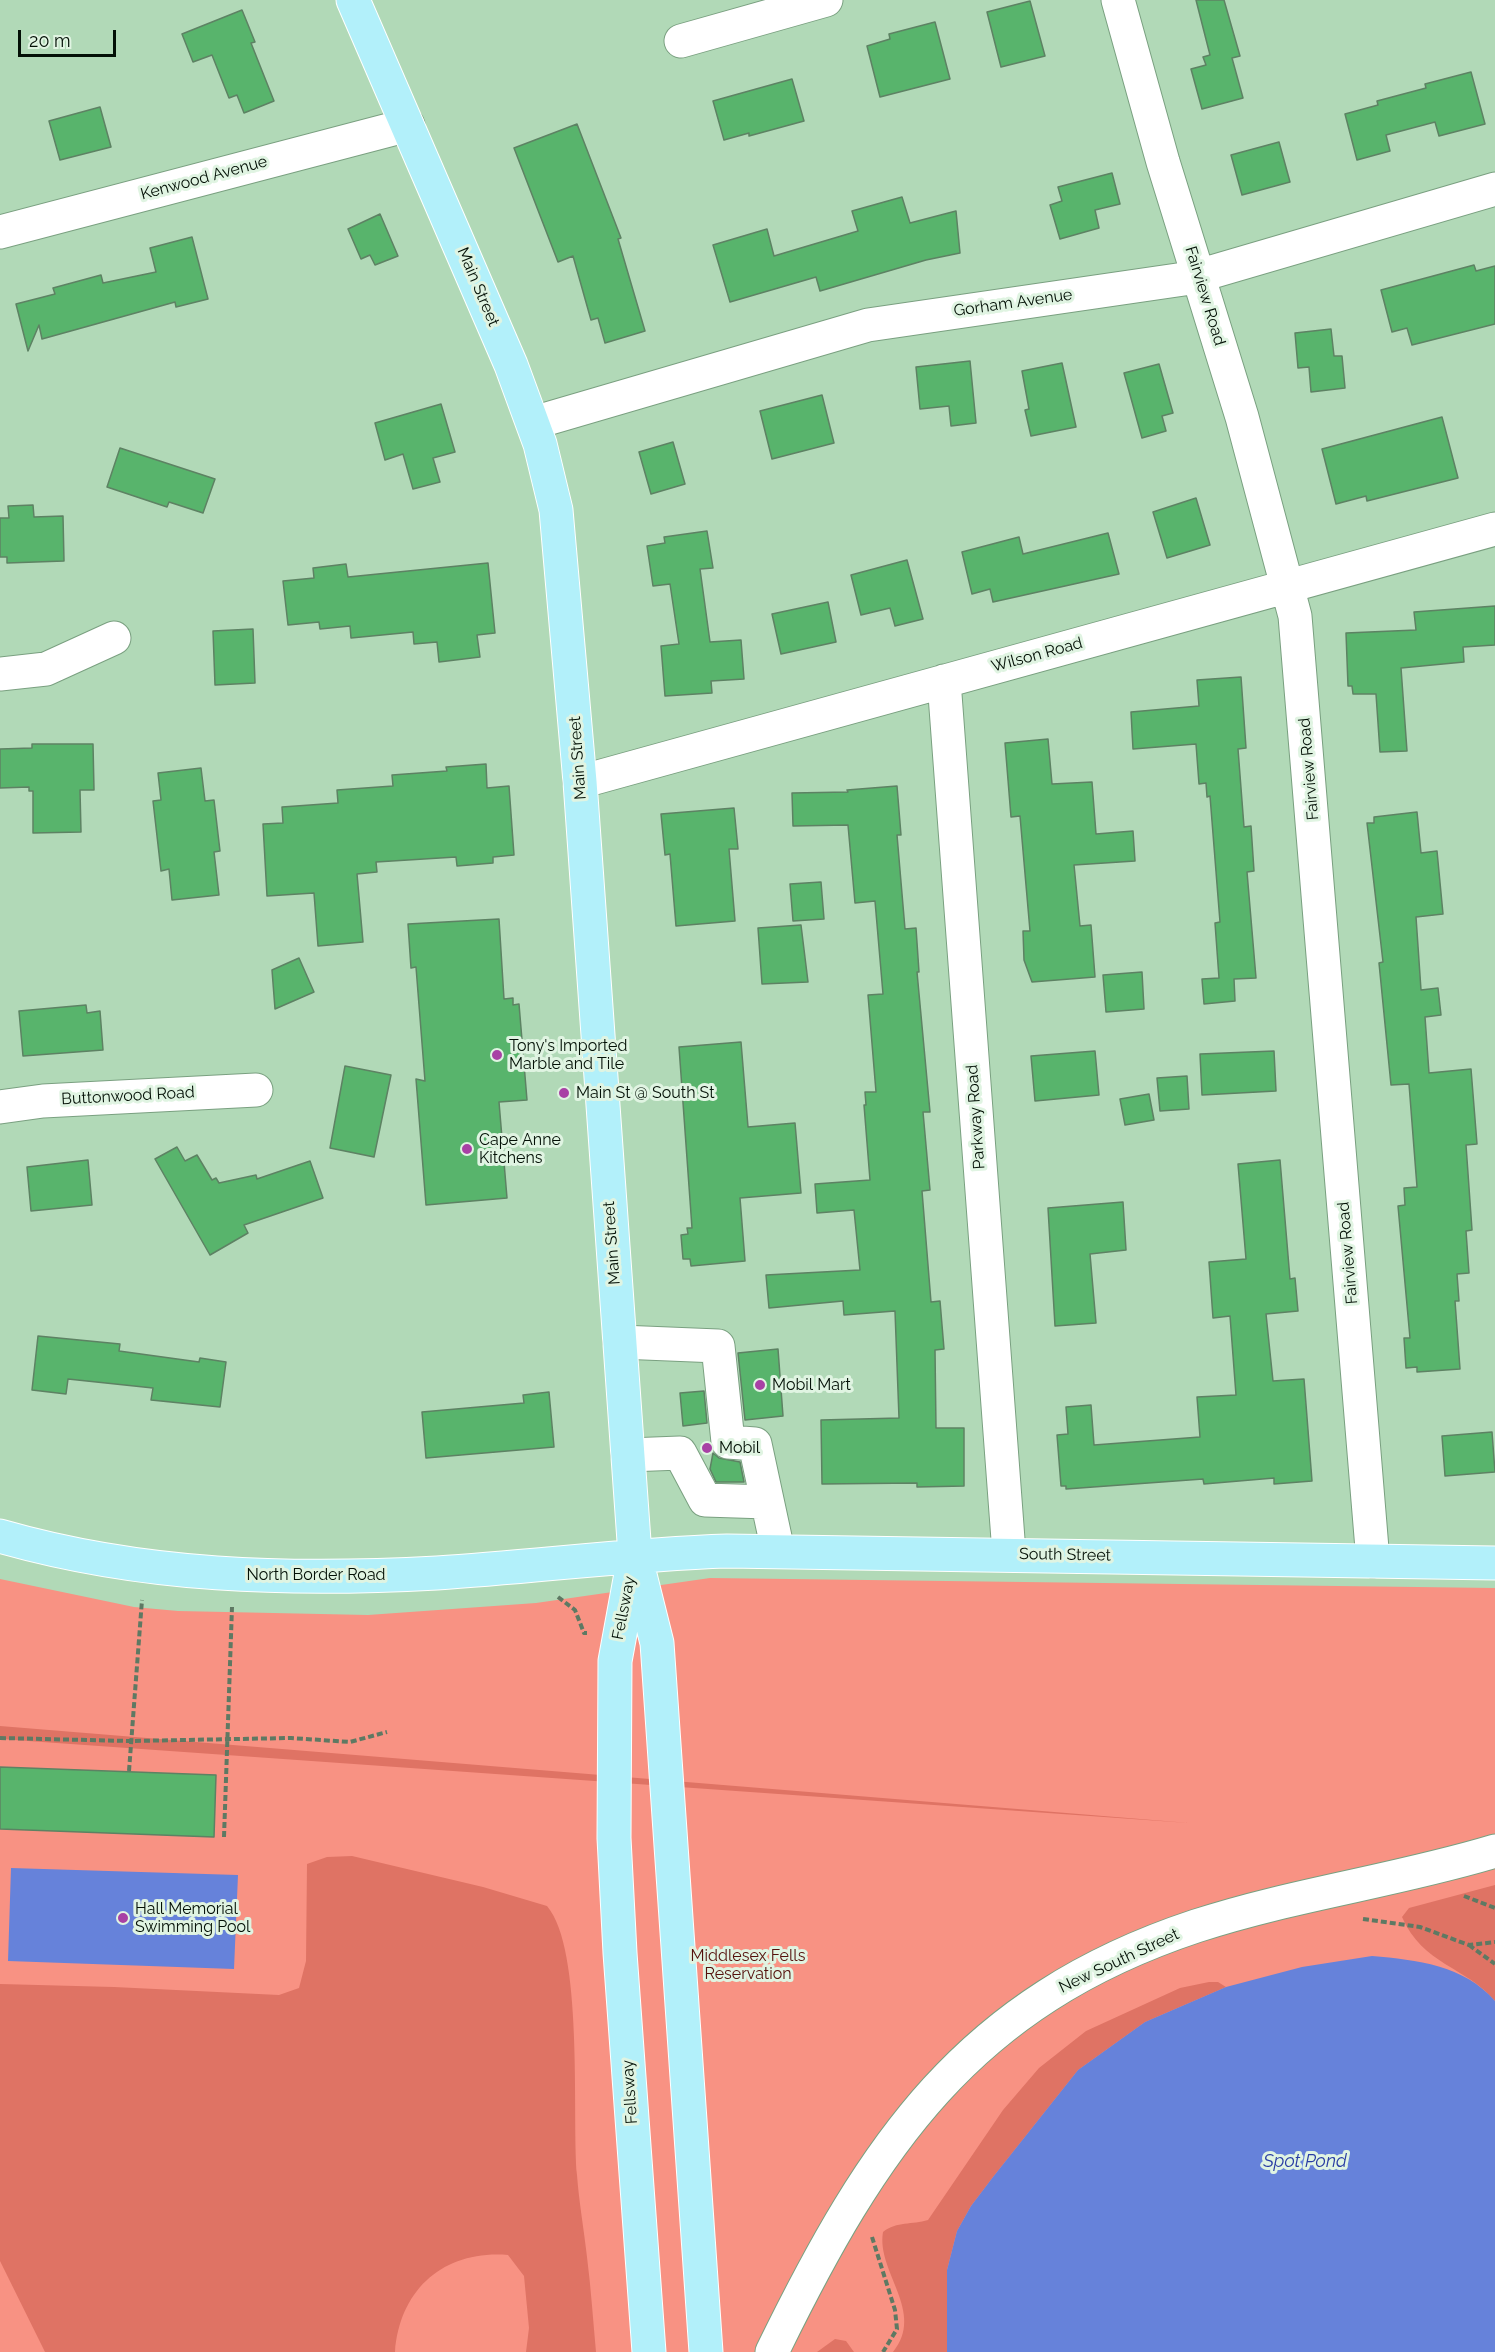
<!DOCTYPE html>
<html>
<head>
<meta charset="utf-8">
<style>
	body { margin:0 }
	#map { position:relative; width:1495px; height:2352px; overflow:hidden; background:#b1d9b7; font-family:Raleway,sans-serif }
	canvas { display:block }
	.scale { position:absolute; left:18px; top:30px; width:98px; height:27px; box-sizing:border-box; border:3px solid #031006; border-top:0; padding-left:8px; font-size:18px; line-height:21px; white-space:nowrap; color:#031006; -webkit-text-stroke:4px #e0f4e2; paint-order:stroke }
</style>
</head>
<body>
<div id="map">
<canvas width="1495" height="2352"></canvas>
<div class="scale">20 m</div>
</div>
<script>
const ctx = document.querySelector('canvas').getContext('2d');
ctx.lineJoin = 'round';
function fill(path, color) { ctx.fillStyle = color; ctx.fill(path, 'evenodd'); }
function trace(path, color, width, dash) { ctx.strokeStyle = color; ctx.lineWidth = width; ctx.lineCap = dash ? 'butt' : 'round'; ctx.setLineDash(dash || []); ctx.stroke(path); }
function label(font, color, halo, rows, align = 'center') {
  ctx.font = font + ' Raleway,sans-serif'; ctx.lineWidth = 6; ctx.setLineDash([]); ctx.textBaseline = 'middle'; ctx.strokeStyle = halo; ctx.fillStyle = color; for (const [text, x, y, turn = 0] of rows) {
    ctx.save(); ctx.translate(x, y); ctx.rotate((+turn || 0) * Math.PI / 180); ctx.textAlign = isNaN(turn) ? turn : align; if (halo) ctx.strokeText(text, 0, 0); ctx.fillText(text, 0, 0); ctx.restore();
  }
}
fill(new Path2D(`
	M 710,1578 L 1495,1588 L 1495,2352 L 0,2352 L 0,1579 L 134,1607 L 178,1611 L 368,1615 L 536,1603 Z`), '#f89283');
fill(new Path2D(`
	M 0,1726 L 1189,1823 L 0,1739 Z
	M 352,1856 L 483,1887 L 547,1906 C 584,1949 572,2115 577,2175 C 579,2202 584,2230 587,2257 C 591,2288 593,2320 596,2352 L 526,2352 L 529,2328 L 524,2276 L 508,2255 C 445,2250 400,2288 395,2352 L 45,2352 L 0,2261 L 0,1984 L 114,1987 L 279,1995 L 299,1988 L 306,1961 L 307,1864 L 327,1857 Z
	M 1495,1885 L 1495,2001 C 1465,1966 1423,1965 1402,1917 L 1409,1908 Z
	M 1209,1982 L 1218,1982 L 1226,1987 L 1145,2022 L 1078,2070 L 993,2177 L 971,2206 L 957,2231 L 947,2270 L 947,2352 L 893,2352 C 926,2312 876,2272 883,2232 C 897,2221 912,2225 928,2220 L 1003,2110 L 1039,2068 L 1086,2031 L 1180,1988 Z
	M 835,2339 L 846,2341 L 854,2352 L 817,2352 Z`), '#df7364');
fill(new Path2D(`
	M 11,1868 L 238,1875 L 234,1969 L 8,1961 Z
	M 1372,1956 C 1417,1960 1464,1965 1495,2001 L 1495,2352 L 947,2352 L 947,2270 L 957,2231 L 971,2206 L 993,2177 L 1078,2070 L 1145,2022 L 1226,1987 L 1302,1967 Z`), '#6682da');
const building = new Path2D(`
	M 1196,0 L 1224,0 L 1240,56 L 1232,58 L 1243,98 L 1202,109 L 1191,69 L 1206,65 L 1203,57 L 1210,55 Z
	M 1030,1 L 1045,56 L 1001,67 L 987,12 Z
	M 242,10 L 255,42 L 251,43 L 274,101 L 244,113 L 237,95 L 229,98 L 212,55 L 193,62 L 182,34 Z
	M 935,22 L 950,79 L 880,97 L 867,46 L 890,39 L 889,34 Z
	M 1471,72 L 1485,124 L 1439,136 L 1435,122 L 1386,135 L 1390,151 L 1357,160 L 1345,114 L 1378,105 L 1377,101 L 1426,88 L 1425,84 Z
	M 792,79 L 804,121 L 749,136 L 749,133 L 724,140 L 713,101 Z
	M 100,107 L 111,147 L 60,160 L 49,121 Z
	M 577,124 L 621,238 L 618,239 L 645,331 L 605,343 L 598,318 L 591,320 L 573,256 L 558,262 L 514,148 Z
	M 1279,142 L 1290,182 L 1242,195 L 1231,155 Z
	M 1112,173 L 1120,204 L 1095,210 L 1099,228 L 1060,239 L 1050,205 L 1062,201 L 1058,187 Z
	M 902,197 L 910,223 L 956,211 L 960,253 L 926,260 L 820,291 L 816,277 L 730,302 L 713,245 L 767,229 L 774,256 L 858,231 L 852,211 Z
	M 380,214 L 398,256 L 375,265 L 370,255 L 361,259 L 348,229 Z
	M 192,237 L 208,299 L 176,307 L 175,302 L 42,339 L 39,325 L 28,351 L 16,304 L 55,294 L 53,288 L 101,275 L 103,283 L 156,272 L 150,248 Z
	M 1474,265 L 1476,271 L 1495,266 L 1495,324 L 1412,345 L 1407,328 L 1392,332 L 1381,290 Z
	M 1331,329 L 1334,356 L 1342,356 L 1345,388 L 1311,392 L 1309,367 L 1298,368 L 1295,333 Z
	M 970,361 L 976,423 L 951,426 L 949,406 L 920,409 L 916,367 Z
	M 1062,363 L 1076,427 L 1031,436 L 1025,410 L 1029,409 L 1022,371 Z
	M 1159,364 L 1173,413 L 1162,416 L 1166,431 L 1142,438 L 1124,373 Z
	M 822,395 L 834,443 L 772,459 L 760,411 Z
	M 441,404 L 455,452 L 433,458 L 440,482 L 413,489 L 403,454 L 385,460 L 375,423 Z
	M 1442,417 L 1458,478 L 1367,501 L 1366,496 L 1336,504 L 1322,449 Z
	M 673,442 L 685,484 L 651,494 L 639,452 Z
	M 120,448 L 215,479 L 203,513 L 169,502 L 167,507 L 107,487 Z
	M 1196,498 L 1210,545 L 1167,558 L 1153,512 Z
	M 33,505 L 34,517 L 63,516 L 64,561 L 7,563 L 7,557 L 0,557 L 0,518 L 9,518 L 8,506 Z
	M 707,531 L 713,568 L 700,569 L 710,642 L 741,640 L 744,679 L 711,681 L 712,693 L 665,696 L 661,646 L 679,644 L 670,584 L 653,586 L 647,546 L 665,543 L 664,537 Z
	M 1108,533 L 1119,574 L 993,602 L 990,589 L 972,594 L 962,552 L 1019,537 L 1023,554 Z
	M 907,560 L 923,619 L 895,626 L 890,608 L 861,615 L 851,575 Z
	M 488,563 L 495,633 L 477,635 L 480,657 L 439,662 L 437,642 L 414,644 L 413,632 L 351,638 L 350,626 L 320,629 L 319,622 L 288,625 L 283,581 L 314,578 L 313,568 L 346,564 L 348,577 Z
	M 828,602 L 836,642 L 781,654 L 772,614 Z
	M 1495,606 L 1495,645 L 1463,647 L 1464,662 L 1401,668 L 1407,751 L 1380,752 L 1376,694 L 1353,694 L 1352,686 L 1348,686 L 1346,633 L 1416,630 L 1414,612 Z
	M 253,629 L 255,683 L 215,685 L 213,631 Z
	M 1241,677 L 1246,748 L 1238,749 L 1244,827 L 1251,826 L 1254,871 L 1247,872 L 1256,978 L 1234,979 L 1235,1001 L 1204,1004 L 1202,979 L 1219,978 L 1215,923 L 1220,922 L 1210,796 L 1207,797 L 1206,783 L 1199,784 L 1196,744 L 1133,749 L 1131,712 L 1199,706 L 1197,680 Z
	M 1048,739 L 1052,784 L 1092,782 L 1096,834 L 1133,831 L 1135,861 L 1074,865 L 1080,926 L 1091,925 L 1095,977 L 1032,982 L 1024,960 L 1023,931 L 1030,931 L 1020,816 L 1011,817 L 1005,743 Z
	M 32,744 L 93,744 L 94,790 L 80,790 L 81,832 L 33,833 L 33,791 L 29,791 L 29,787 L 0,788 L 0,749 L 32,748 Z
	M 486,764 L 487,788 L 509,786 L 514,855 L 493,857 L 493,863 L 457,866 L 456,857 L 376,862 L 377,872 L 357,874 L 363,942 L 318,946 L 314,893 L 267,896 L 263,824 L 283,823 L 282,807 L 338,803 L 337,790 L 393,786 L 392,775 L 447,771 L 446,767 Z
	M 201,768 L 205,801 L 214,800 L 220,851 L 214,852 L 219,895 L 172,900 L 169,869 L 161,871 L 153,801 L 161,800 L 158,773 Z
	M 897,786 L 901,835 L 897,835 L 905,929 L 916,928 L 919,972 L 917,972 L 930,1112 L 923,1112 L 930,1190 L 922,1191 L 931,1302 L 940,1301 L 944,1349 L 935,1350 L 936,1428 L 964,1428 L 964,1486 L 917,1487 L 917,1483 L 822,1484 L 821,1420 L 899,1418 L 895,1311 L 844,1315 L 843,1301 L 769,1308 L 766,1275 L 860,1270 L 854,1210 L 817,1213 L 815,1184 L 870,1180 L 864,1105 L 866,1105 L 865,1092 L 876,1092 L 868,995 L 883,994 L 875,901 L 855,903 L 848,825 L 793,826 L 792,793 L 848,792 L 847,790 Z
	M 734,808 L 738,849 L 729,849 L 735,921 L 676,926 L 670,854 L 665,855 L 661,814 Z
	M 1417,812 L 1421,853 L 1437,851 L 1443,914 L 1416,917 L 1421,990 L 1438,988 L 1441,1015 L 1425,1017 L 1429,1073 L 1471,1069 L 1477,1144 L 1466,1145 L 1472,1230 L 1466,1231 L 1469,1273 L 1457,1274 L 1459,1301 L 1455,1301 L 1460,1369 L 1417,1372 L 1417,1367 L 1406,1368 L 1404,1338 L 1410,1338 L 1398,1206 L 1405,1205 L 1404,1188 L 1417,1187 L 1409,1084 L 1391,1085 L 1379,963 L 1383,962 L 1367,823 L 1374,823 L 1374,817 Z
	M 821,882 L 824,919 L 793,921 L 790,884 Z
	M 499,919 L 504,999 L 513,998 L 513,1005 L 519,1004 L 527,1100 L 499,1102 L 507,1198 L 426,1205 L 416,1079 L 425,1081 L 416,967 L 411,968 L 408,924 Z
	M 801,925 L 808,982 L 762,984 L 758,928 Z
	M 299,958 L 314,992 L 275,1009 L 272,970 Z
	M 1142,972 L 1144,1009 L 1106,1012 L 1103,975 Z
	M 86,1005 L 87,1013 L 100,1011 L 103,1050 L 23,1056 L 19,1011 Z
	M 741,1042 L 748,1127 L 795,1123 L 801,1193 L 740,1198 L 745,1261 L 691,1266 L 690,1259 L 683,1259 L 681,1235 L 688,1234 L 687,1228 L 692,1228 L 679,1047 Z
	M 1095,1051 L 1099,1095 L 1035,1101 L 1031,1056 Z
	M 1274,1051 L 1276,1091 L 1202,1095 L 1200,1054 Z
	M 345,1066 L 391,1075 L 374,1157 L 330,1148 Z
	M 1187,1076 L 1189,1109 L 1160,1111 L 1157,1078 Z
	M 1149,1094 L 1154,1120 L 1125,1125 L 1120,1099 Z
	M 177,1147 L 185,1161 L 197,1155 L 212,1180 L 216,1178 L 219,1183 L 256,1175 L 257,1179 L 310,1161 L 323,1198 L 244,1225 L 248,1233 L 210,1255 L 155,1159 Z
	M 88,1160 L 92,1205 L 31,1211 L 27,1167 Z
	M 1280,1160 L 1290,1279 L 1295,1278 L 1298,1311 L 1266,1314 L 1273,1381 L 1304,1379 L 1312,1481 L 1274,1484 L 1274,1478 L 1204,1484 L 1203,1479 L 1066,1489 L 1066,1486 L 1061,1486 L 1057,1435 L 1068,1434 L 1066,1407 L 1091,1405 L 1094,1445 L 1200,1437 L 1197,1397 L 1236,1395 L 1230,1316 L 1213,1318 L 1209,1262 L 1246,1259 L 1238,1164 Z
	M 1123,1202 L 1126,1250 L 1090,1254 L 1096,1323 L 1055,1326 L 1048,1208 Z
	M 38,1336 L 120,1344 L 119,1351 L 199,1362 L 200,1358 L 226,1362 L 220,1407 L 151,1400 L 153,1388 L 68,1379 L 66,1394 L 32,1390 Z
	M 778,1349 L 783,1416 L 745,1420 L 738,1353 Z
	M 704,1391 L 707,1423 L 683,1426 L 680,1393 Z
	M 549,1392 L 554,1447 L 426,1458 L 422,1412 L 524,1403 L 523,1395 Z
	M 1492,1432 L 1495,1472 L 1445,1476 L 1442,1436 Z
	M 713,1453 L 719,1458 L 740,1462 L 744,1482 L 716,1482 L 710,1469 Z
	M 0,1767 L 216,1775 L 214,1837 L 0,1829 Z`);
fill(building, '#58b46c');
trace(building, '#5d8263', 1.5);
const minor = new Path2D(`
	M 1118,0 L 1163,162 L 1242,417 L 1295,616 L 1373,1561
	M 681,41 L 826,0
	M 0,232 L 408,125
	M 533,423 L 868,325 L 1191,278 L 1495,189
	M 0,674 L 46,669 L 114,638
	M 944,681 L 1009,1553
	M 580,782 L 1495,529
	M 0,1107 L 43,1101 L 256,1090
	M 620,1342 L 718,1346 L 728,1442 L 755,1444 L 778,1551
	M 628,1455 L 680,1453 L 705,1500 L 767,1502
	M 772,2352 C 873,2145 967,2002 1196,1926 C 1294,1894 1396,1881 1495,1851`);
const major = new Path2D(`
	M 353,0 L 511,365 L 540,444 L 556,510 L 580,782 L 635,1555 L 657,1643 L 706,2352
	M 0,1536 C 143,1577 289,1581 437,1573 C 534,1567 630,1554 727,1551 L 1495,1563
	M 633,1563 L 615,1661 L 614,1838 L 620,1953 L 649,2352`);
trace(minor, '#7aa080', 35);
trace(major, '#fff', 35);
trace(new Path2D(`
	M 558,1597 L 575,1610 L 584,1633 L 587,1633
	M 0,1738 L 130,1741 L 291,1738 L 350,1742 L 387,1732
	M 129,1771 L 142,1600
	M 224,1837 L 232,1607
	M 1464,1896 L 1495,1908
	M 1363,1919 L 1420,1927 L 1469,1945 L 1495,1942
	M 1469,1945 L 1495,1964
	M 872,2237 L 895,2310 L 897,2329 L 883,2352`), '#5e7963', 4, [6, 3]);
trace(minor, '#fff', 33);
trace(major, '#b2f0fa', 33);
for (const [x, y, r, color] of [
	[497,1055,6,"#a841a5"],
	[564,1093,6,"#a841a5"],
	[467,1149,6,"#a841a5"],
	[760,1385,6,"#a841a5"],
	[707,1448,6,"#a841a5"],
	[123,1918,6,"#a841a5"]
]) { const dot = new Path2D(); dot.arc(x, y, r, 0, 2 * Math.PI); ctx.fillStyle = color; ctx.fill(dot); trace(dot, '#e0f4e2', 2); }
label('16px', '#031006', '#e0f4e2', [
	["Kenwood Avenue",204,178,-15],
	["Main Street",478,287,67],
	["Fairview Road",1205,296,73],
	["Gorham Avenue",1013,303,-8],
	["Wilson Road",1037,655,-15],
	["Main Street",578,758,-94],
	["Fairview Road",1309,769,-95],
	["Buttonwood Road",128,1096,-3],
	["Parkway Road",976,1117,-94],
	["Main Street",612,1243,-94],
	["Fairview Road",1348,1253,-95],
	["South Street",1065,1555,1],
	["North Border Road",316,1575],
	["Fellsway",624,1608,-79],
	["New South Street",1119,1961,-25],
	["Fellsway",630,2092,-94]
]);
label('16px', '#031006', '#e0f4e2', [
	["Tony's Imported",509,1046],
	["Marble and Tile",509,1064],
	["Main St @ South St",576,1093],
	["Cape Anne",479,1140],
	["Kitchens",479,1158],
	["Mobil Mart",772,1385],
	["Mobil",719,1448],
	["Hall Memorial",135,1909],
	["Swimming Pool",135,1927]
], 'left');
label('16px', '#54100b', '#e0f4e2', [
	["Middlesex Fells",748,1956],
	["Reservation",748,1974]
]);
label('italic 18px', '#283ca3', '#e0f4e2', [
	["Spot Pond",1305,2162]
]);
</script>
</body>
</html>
